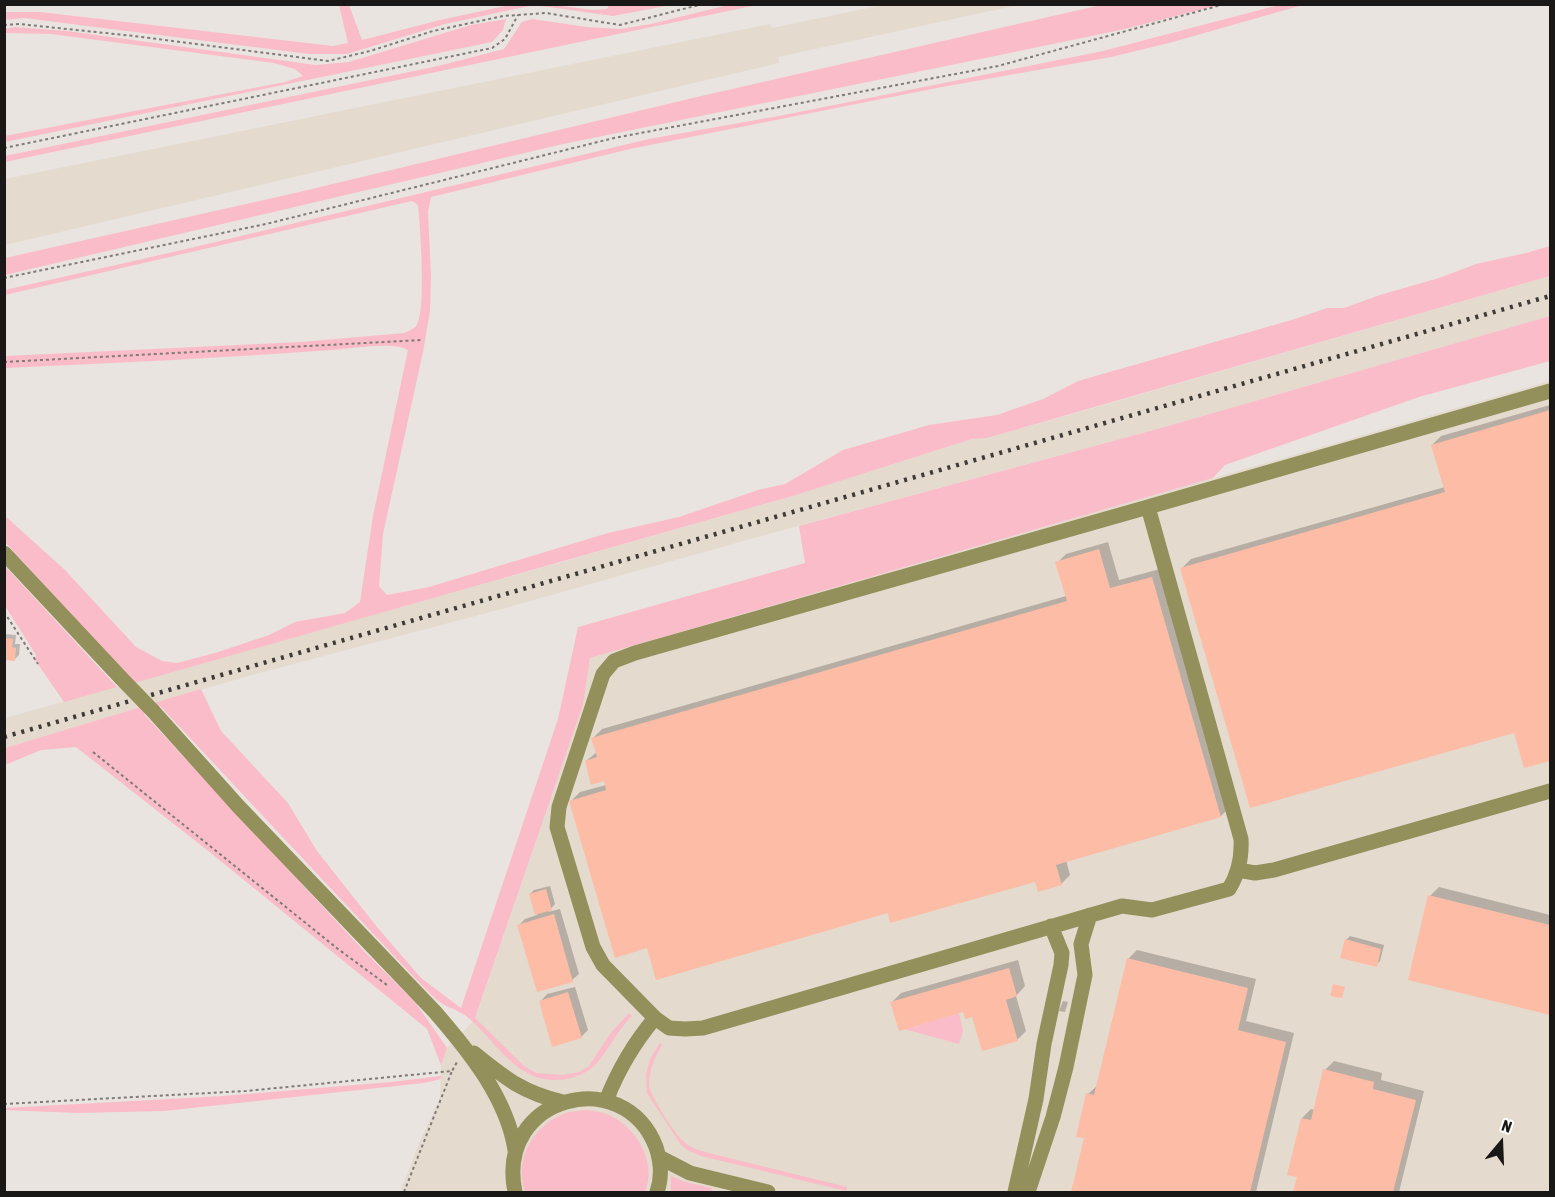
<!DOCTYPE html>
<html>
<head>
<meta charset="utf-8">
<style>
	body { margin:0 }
	#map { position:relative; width:1555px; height:1197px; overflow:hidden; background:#e9e4df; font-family:"Asap Condensed",sans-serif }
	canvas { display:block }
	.frame { position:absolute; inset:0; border:6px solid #1a1816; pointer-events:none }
	.north { position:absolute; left:1471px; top:1113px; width:60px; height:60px; -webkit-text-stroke:4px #fff; paint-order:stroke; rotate:19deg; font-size:16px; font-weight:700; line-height:24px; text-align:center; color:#1a1816 }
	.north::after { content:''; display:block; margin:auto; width:21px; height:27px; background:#1a1816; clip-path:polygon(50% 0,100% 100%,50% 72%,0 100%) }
</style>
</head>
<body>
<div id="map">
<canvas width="1555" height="1197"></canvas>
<div class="frame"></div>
<div class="north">N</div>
</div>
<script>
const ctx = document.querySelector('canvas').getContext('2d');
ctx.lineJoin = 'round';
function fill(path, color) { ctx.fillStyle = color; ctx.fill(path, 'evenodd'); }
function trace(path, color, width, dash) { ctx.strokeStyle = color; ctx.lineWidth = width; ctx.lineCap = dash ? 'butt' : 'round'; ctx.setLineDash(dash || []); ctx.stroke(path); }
fill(new Path2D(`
	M 883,5 L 1018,5 L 778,57 L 779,63 L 5,245 L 5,179 L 770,24 L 772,28 Z
	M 1550,276 L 1550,316 L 1161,428 L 761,536 L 498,610 L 248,676 L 5,748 L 5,718 L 569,560 L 796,495 L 972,439 L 987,438 L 1094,408 Z
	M 1550,381 L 1550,1192 L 400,1192 L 421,1139 L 440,1098 L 441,1065 L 447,1048 L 475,1019 L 583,705 L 590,658 Z`), '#e4dace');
fill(new Path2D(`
	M 732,4 L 757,5 L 5,162 L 5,156 L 438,66 L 504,49 L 522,22 L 532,19 L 587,27 L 620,29 L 651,24 Z
	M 339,5 L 349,5 L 362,40 L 440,20 L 510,5 L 554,5 L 593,10 L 607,9 L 609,5 L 671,5 L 613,16 L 534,5 L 445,24 L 347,54 L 309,54 L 24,18 L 4,20 L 5,12 L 40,12 L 333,46 L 348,43 Z
	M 1101,5 L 1219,5 L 1125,29 L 966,62 L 563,144 L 5,275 L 5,258 L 295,193 L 697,97 Z
	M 1279,5 L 1303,5 L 1169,43 L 1111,57 L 942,87 L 630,149 L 431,197 L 428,211 L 431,276 L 430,311 L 423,352 L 383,534 L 379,586 L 387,595 L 429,587 L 608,533 L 679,517 L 758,490 L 785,484 L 843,450 L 929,425 L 997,415 L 1043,399 L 1078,381 L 1295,319 L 1327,308 L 1344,308 L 1380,295 L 1439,278 L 1476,264 L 1526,253 L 1550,246 L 1550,276 L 987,438 L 972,439 L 796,495 L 134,683 L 5,542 L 4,515 L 65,570 L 136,647 L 162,661 L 177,663 L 215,653 L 269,635 L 295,622 L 345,613 L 360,602 L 373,516 L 408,350 C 393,341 351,349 332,350 C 223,358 114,363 5,368 L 5,356 L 301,342 L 404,333 C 408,331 414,329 416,326 C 427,313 420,225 418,205 L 412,201 L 5,295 L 5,290 L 182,250 L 649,139 L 784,115 L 1103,51 Z
	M 506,19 L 503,30 L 492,42 L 5,142 L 5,136 L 285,82 L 303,76 L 295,69 L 274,63 L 51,34 L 5,33 L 5,29 L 15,27 L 67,31 L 316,65 L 349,62 L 471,25 Z
	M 1550,316 L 1550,361 L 1419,397 L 1225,465 L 1213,478 L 590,658 L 583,705 L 475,1018 L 524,1066 L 536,1073 L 563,1075 L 579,1072 L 589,1066 L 610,1034 L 629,1013 L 632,1016 C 616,1031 604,1060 589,1070 C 578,1077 567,1080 554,1080 C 514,1080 494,1038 466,1016 C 457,1009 447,1008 438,1001 C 428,992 418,981 408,971 L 160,706 L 144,714 L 364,951 L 415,1002 L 447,1048 L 441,1065 L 427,1029 L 212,854 L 76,747 L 41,750 L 5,765 L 5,748 L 201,689 L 221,731 L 288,803 L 317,851 L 377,927 L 421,978 L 461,1008 L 558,719 L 578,627 L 805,563 L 799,526 L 1161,428 Z
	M 5,566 L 117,687 L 64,702 L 35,660 L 36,655 L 5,606 Z
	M 959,1013 L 963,1031 L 959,1044 L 904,1029 Z
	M 660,1043 L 662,1045 C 655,1057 649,1070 649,1085 C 649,1094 675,1134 683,1141 C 691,1149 702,1151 713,1154 L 847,1187 L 846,1191 L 701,1156 L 689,1151 L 681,1145 L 647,1093 L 646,1075 L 650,1059 Z
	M 441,1076 L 441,1079 L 424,1083 L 164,1111 L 77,1113 L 5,1110 L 5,1108 L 223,1096 L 391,1082 Z
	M 586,1110 C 594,1111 602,1112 609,1115 C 637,1128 657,1162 645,1192 L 525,1192 C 514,1160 532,1127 563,1114 C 570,1111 579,1111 586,1110 Z
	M 671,1176 L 685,1182 L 712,1188 L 711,1192 L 671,1192 Z`), '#fabcc8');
fill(new Path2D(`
	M 1550,405 L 1550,759 L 1525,767 L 1515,731 L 1182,568 L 1191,559 L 1445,487 L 1432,445 L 1441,436 Z
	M 1108,542 L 1119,580 L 1160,569 L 1230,807 L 1221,816 L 1066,860 L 1070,875 L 1061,884 L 1036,880 L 889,911 L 648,947 L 571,801 L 580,792 L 606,785 L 605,779 L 586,761 L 597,752 L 593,738 L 602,729 L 1066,596 L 1057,563 L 1066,554 Z
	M 4,634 L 16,635 L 15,644 L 20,644 L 19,655 L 15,659 L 7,658 L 4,661 Z
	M 550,886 L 555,904 L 548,912 L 560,909 L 579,974 L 572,980 L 519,925 L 525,919 L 537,915 L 530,894 L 534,890 Z
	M 1439,887 L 1550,915 L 1550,1014 L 1410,979 L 1430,896 Z
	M 1350,936 L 1384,945 L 1380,961 L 1376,965 L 1346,940 Z
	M 1137,950 L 1256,979 L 1246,1021 L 1294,1033 L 1256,1192 L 1072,1192 L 1086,1137 L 1088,1094 L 1098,1085 L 1128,959 Z
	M 1018,960 L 1025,986 L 1016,996 L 1026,1031 L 1017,1040 L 964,1010 L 892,1002 L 901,993 Z
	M 575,987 L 588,1030 L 581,1037 L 541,1001 L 547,994 Z
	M 1063,1001 L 1068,1002 L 1065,1012 L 1059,1011 Z
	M 1334,1061 L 1382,1073 L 1381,1080 L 1424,1091 L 1399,1192 L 1295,1192 L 1299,1176 L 1302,1118 L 1311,1109 L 1315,1110 L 1325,1070 Z`), '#0003');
fill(new Path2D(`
	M 1550,410 L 1550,761 L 1524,768 L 1514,733 L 1250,808 L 1180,568 L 1445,492 L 1431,445 Z
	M 1099,549 L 1110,588 L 1152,577 L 1221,817 L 1056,865 L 1062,885 L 1038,892 L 1035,882 L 890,923 L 888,913 L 656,980 L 647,948 L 615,958 L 569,801 L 606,790 L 604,781 L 591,785 L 585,761 L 597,757 L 591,738 L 1067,601 L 1055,562 Z
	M 4,638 L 13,639 L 12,647 L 16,648 L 15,661 L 4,660 Z
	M 546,889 L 552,910 L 535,915 L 529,894 Z
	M 1428,895 L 1550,925 L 1550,1015 L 1408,980 Z
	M 554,914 L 573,982 L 537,992 L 517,925 Z
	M 1345,939 L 1381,949 L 1377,967 L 1340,958 Z
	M 1127,958 L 1248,988 L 1238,1030 L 1286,1042 L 1250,1192 L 1071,1192 L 1084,1138 L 1076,1137 L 1086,1093 L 1094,1095 Z
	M 1009,968 L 1017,996 L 1006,1000 L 1018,1041 L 982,1051 L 972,1017 L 965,1019 L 963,1012 L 899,1031 L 890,1002 Z
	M 1333,984 L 1345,987 L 1342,998 L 1330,996 Z
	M 568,992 L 582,1038 L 552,1047 L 539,1001 Z
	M 1323,1069 L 1374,1082 L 1373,1089 L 1416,1100 L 1393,1192 L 1293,1192 L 1297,1177 L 1287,1175 L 1301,1118 L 1311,1120 Z`), '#fdbca6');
trace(new Path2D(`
	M 4,25 L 19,24 L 134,36 L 328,61 L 370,51 L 433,31 L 503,16 L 546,13 L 620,25 L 703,4
	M 4,148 L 492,48 L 505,39 L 518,15
	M 4,278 L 266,224 L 614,138 L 998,66 L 1225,4
	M 4,362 L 422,340
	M 4,612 L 38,664
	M 93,752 L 338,949 L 387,985
	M 4,1104 L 246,1091 L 452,1071 L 457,1062
	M 404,1192 L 452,1071`), '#7e7b78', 2, [3, 3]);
trace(new Path2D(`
	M 1148,507 L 1241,839 C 1242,858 1239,873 1229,889 L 1152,910 L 1122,906 L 703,1028 L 685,1029 L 669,1028 L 655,1018 L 603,965 L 593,947 L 557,827 L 559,807 L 603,674 L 614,661 L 635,653 Z
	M 1148,507 L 1550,391
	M 4,553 L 121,678
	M 153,711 L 239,807 L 435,1012 C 468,1050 507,1098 515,1150
	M 1238,870 L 1255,873 L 1274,870 L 1550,791
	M 474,1053 C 505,1078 523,1093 563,1102
	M 606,1101 C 618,1070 633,1044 655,1018
	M 659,1157 L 690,1173 L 768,1192
	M 515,1192 C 495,1096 624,1063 656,1147 C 661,1162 662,1178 657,1192
	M 1015,1192 L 1036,1099 L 1044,1044 L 1061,965 L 1062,953 L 1051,926
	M 1028,1192 L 1053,1117 L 1066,1067 L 1085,975 L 1081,944 L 1090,915`), '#94905b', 15);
trace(new Path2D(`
	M 4,737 L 1550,296`), '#3d3a38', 4.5, [3, 6]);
trace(new Path2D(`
	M 121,678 L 153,711`), '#94905b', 15);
</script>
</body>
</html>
